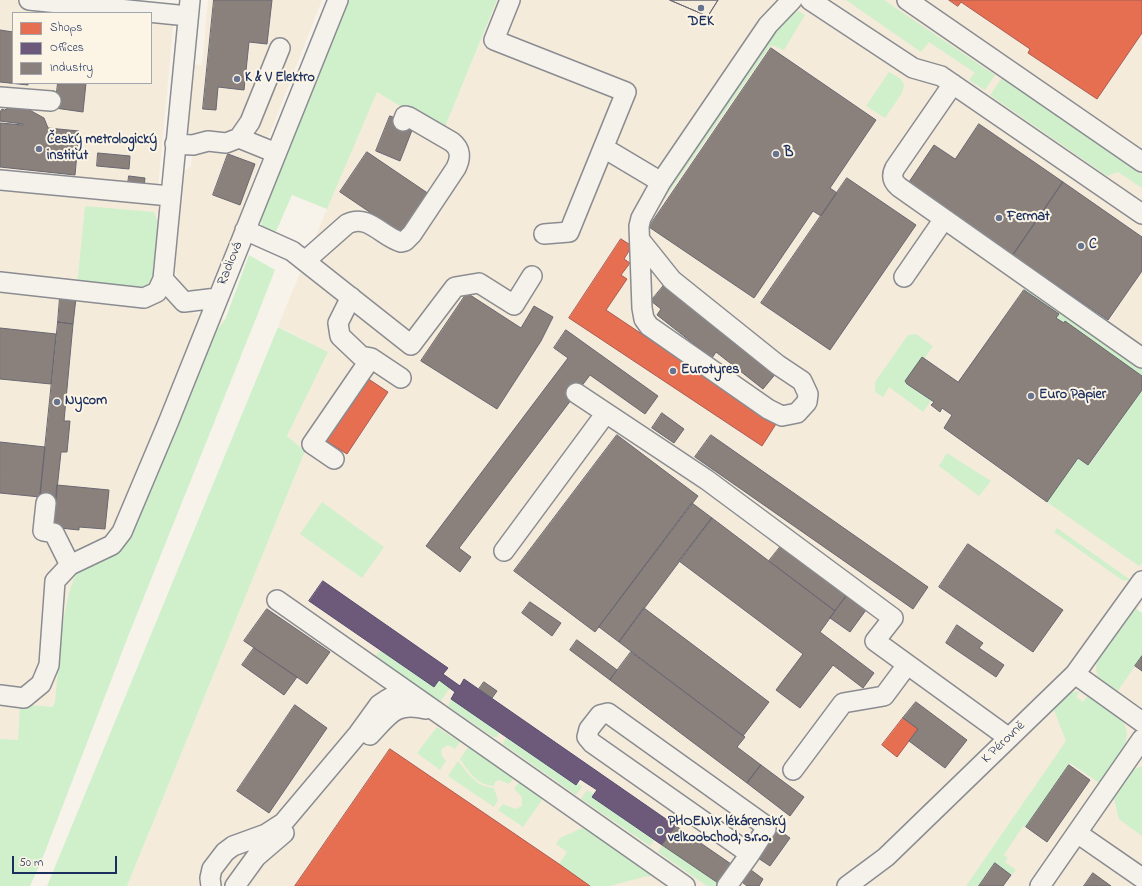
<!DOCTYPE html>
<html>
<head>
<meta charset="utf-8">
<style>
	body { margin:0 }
	#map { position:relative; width:1142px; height:886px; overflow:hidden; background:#f7f3ea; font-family:"Indie Flower",sans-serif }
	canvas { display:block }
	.legend { position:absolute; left:12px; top:12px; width:140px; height:72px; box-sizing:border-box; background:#fcf5e5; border:1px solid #a2a6af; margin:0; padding:5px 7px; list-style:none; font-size:12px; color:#1b2f5e }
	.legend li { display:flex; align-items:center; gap:8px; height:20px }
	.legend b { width:20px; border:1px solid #a2a6af }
	.scale { position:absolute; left:12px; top:856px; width:105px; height:18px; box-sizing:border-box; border:2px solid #1b2f5e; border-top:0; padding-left:5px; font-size:12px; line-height:14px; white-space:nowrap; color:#1b2f5e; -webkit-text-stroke:3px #fcf5e5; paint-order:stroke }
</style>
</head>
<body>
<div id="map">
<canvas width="1142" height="886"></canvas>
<ul class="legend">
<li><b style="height:11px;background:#e76f51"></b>Shops</li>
<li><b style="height:11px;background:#6d597a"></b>Offices</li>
<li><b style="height:11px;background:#8a817c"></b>Industry</li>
</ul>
<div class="scale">50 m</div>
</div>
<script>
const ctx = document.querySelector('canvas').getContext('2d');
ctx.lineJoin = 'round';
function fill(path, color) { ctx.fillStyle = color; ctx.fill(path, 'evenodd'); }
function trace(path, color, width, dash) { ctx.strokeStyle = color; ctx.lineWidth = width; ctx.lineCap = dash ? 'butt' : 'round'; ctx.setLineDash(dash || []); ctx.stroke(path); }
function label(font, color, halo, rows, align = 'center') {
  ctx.font = font + ' "Indie Flower",sans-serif'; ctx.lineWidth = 4; ctx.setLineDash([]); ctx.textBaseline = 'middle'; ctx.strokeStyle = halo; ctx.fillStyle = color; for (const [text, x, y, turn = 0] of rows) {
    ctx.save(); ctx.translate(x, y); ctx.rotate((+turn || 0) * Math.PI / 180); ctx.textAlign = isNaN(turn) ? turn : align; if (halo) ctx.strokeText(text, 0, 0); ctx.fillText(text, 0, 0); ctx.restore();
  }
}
fill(new Path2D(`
	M 0,0 L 101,0 L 175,7 L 158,188 L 163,292 L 171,302 L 180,309 L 225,320 L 208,340 L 131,527 L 72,583 L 66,603 L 55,702 L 18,740 L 0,739 ZM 13,13 L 151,13 L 151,83 L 13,83 Z
	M 208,0 L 322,0 L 264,149 L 221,272 L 216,283 L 208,290 L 197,292 L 187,289 L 179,280 L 175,270 L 183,172 L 191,166 L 193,145 L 193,137 L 187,130 L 194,64 L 202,65 Z
	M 497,0 L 1142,0 L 1142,604 L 1136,611 L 1142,615 L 1142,886 L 127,886 L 305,451 L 287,436 L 327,352 L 278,326 L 355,142 L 377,92 L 443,132 Z`), '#f5ebda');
fill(new Path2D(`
	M 346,0 L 497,0 L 443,132 L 377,92 L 327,209 L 292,195 L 274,236 L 263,229 L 260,218 Z
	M 846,0 L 884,0 L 995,75 L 985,90 L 969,80 L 975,73 L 929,42 L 921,52 Z
	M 798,11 L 805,15 L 784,50 L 771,45 L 656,211 L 647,220 L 765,39 L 782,19 Z
	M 889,72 L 901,79 L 904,85 L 902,93 L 885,118 L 866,106 Z
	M 1002,78 L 1142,175 L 1142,188 L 1118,172 L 1107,176 L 990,95 Z
	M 85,206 L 154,212 L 160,229 L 156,269 L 153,277 L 147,285 L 139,290 L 77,286 Z
	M 249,255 L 275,270 L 259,311 L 129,634 L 41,862 L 30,886 L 0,886 L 0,739 L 18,740 L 20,704 L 52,707 L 55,702 C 59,673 61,585 82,567 C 87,563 96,560 101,557 L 208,340 L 225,320 Z
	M 1029,283 L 1142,363 L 1142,376 L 1066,321 L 1064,323 L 1056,318 L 1059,314 L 1024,290 Z
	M 278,327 L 328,352 L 287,436 L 305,451 L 127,886 L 47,886 Z
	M 916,334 L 933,346 L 908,382 L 933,398 L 923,412 L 889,387 L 883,397 L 875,392 L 875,382 L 908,335 Z
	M 1142,390 L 1142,563 L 1139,566 L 1047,502 L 1078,458 L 1089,465 Z
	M 947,453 L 991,481 L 979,496 L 939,466 Z
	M 322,502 L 384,547 L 362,578 L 300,534 Z
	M 1057,528 L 1132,581 L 1122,580 L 1054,532 Z
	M 1134,607 L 1142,613 L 1142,656 L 1115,695 C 1088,674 1093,662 1111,637 C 1119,627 1126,617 1134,607 Z
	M 380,650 L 434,687 L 439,680 L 450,688 L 437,706 L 377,662 L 376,656 Z
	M 1080,691 L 1076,697 L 1083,702 L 1088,695 C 1098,702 1110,709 1119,717 C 1140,737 1113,766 1101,784 L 1070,763 L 1026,827 L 1023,826 L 1004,855 L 1008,858 L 1005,862 L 1016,870 L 1012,875 L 995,863 L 979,886 L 966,886 L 1066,741 L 1052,705 L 1065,694 Z
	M 451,699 L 499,732 L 497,737 L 493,737 L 448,706 Z
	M 437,727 L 460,742 L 455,749 L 448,745 L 441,749 L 442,756 L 446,761 L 440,770 L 417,753 Z
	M 506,737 L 576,785 L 578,783 L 582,787 L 576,795 L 503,744 Z
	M 468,747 L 514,778 L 509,784 L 499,780 L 495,782 L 494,786 C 477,785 469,772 460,759 Z
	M 458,761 C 469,774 476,787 494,788 L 498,800 L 494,807 L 448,776 Z
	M 1142,766 L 1142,836 L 1119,819 L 1114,799 L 1133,770 Z
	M 519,782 L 539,795 L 542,800 L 523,827 L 498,810 L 503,804 L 515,809 L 522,806 L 522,797 L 514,789 Z
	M 587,790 L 594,794 L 592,797 L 654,840 L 650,846 L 581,799 Z
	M 582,828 L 588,829 L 652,873 L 649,877 L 647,876 L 610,886 L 590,886 L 559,864 L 567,852 L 556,844 L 560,838 Z
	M 662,845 L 718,883 L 716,886 L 707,886 L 658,852 Z`), '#d0f0cc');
const shops = new Path2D(`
	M 949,0 L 1142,0 L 1142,33 L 1097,99 L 1028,53 L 1030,49 L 961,2 L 958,6 Z
	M 621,239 L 632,246 L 624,259 L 630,263 L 621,275 L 627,279 L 606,310 L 776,424 L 762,446 L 569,318 Z
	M 367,378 L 388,392 L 347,454 L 325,440 Z
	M 903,718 L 918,729 L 897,757 L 882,745 Z
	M 390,749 L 559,864 L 590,886 L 295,886 Z`);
fill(shops, '#e76f51');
trace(shops, '#aa5c55', 1);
const offices = new Path2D(`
	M 323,581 L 448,668 L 443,674 L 460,686 L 464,679 L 676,826 L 662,845 L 592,797 L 597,790 L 580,779 L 576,785 L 451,699 L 455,692 L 439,680 L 434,687 L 309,601 Z`);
fill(offices, '#6d597a');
trace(offices, '#544c72', 1);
const industry = new Path2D(`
	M 214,0 L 272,0 L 267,44 L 249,42 L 244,90 L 218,87 L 216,110 L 203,109 Z
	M 670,0 L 718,0 L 708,16 Z
	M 670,0 L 718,0 L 708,16 Z
	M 0,30 L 13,32 L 13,83 L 28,83 L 28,85 L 0,82 Z
	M 771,48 L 876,120 L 830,188 L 837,193 L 821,216 L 813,211 L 754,298 L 649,227 Z
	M 58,83 L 86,83 L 83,112 L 55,108 Z
	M 12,106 L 24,107 L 44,118 L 48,128 L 79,131 L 75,175 L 0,167 L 0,123 L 23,125 L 23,124 L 0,121 L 0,112 L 2,109 L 4,110 Z
	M 390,116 L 414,125 L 400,161 L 376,151 Z
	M 979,124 L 1063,182 L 1013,255 L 909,182 L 934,145 L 955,159 Z
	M 367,152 L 429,194 L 402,234 L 340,192 Z
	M 98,153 L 130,156 L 129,169 L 97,166 Z
	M 228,154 L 255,164 L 240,205 L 213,195 Z
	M 129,176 L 145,178 L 144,186 L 128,184 Z
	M 847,178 L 916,225 L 830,350 L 761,303 Z
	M 1063,182 L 1142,237 L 1142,271 L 1108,320 L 1013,255 Z
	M 665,284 L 777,372 L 763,389 L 716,352 L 712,358 L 657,315 L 661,309 L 651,301 Z
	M 1024,290 L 1059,314 L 1056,318 L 1064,323 L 1065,321 L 1142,376 L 1142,390 L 1088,465 L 1078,458 L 1047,502 L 944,428 L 952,415 L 942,408 L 940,412 L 931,405 L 934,402 L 907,384 L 905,381 L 922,357 L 958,382 Z
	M 467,293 L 521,328 L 534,306 L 553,317 L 541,341 L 497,409 L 421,361 Z
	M 60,297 L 76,298 L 73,324 L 58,322 Z
	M 58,322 L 73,324 L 64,421 L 70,421 L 67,452 L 61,452 L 56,499 L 40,497 Z
	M 0,328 L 56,334 L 51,384 L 0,379 Z
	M 566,330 L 658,396 L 645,414 L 590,375 L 459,548 L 471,557 L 460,572 L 426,546 L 568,358 L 554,348 Z
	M 662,413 L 684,429 L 674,443 L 652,428 Z
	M 617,435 L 698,496 L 595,632 L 514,571 Z
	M 711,435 L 928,587 L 913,609 L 695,457 Z
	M 0,442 L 45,447 L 40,497 L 0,493 Z
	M 57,485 L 109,490 L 105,529 L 79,527 L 79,530 L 50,527 L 52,510 L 55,510 Z
	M 692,503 L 712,518 L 619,642 L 599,627 Z
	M 712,518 L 835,611 L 820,632 L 874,673 L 863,688 L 833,665 L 800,708 L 776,690 L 803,654 L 679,561 Z
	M 968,544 L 1063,610 L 1033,652 L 939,587 Z
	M 781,546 L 847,595 L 835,611 L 769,561 Z
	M 847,595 L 866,610 L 850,632 L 830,618 Z
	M 530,602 L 561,623 L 552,636 L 522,613 Z
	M 644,608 L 769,702 L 743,736 L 619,642 Z
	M 267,609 L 330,652 L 307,684 L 244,641 Z
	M 957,625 L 983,643 L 979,648 L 1004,665 L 996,677 L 946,643 Z
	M 577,640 L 617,670 L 610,680 L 570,650 Z
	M 254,648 L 297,677 L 284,695 L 242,665 Z
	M 631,652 L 745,737 L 737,747 L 761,765 L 747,783 L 610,680 Z
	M 1142,656 L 1142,671 L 1135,666 Z
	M 484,682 L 497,691 L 492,698 L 479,689 Z
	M 916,702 L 967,740 L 945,768 L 909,741 L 918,729 L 903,718 Z
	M 295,705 L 327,728 L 269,813 L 237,791 Z
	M 761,765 L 804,797 L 790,816 L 747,783 Z
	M 1069,765 L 1090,780 L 1047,842 L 1026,827 Z
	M 676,826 L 731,864 L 718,883 L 662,845 Z
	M 779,830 L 790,838 L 770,866 L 758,858 Z
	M 995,863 L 1011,875 L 1003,886 L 979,886 Z
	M 751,870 L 763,879 L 759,886 L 747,886 L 742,882 Z
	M 1093,873 L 1111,886 L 1084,886 Z`);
fill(industry, '#8a817c');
trace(industry, '#696873', 1);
const minor = new Path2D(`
	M 29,0 L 188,16
	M 190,0 L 163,279 L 184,302 L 217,298
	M 510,0 L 494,40 L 626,92 L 569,232 L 544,234
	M 810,0 L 913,68 L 941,76 L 1142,214
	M 907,0 L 1142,162
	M 953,84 L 895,168 C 891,176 892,181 899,187 L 1142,358
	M 0,97 L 51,101
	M 239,138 L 276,153
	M 175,144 L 193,145 L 208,141 L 226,143 L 239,138 L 250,122 L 280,48
	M 604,148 L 661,182
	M 0,180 L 170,196
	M 245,230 L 292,251 L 411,345 L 455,287 L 479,283 L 514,305 L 532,276
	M 640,240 L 672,280 L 778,365 L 802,381 L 808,394 L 807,402 L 797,413 L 782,416 L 768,409 L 649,326 L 644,319 L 642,308 L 639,226 L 641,218 L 661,182 L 768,25 L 792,0
	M 305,261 L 347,224 C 368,213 382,237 401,242 L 405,241 L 412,234 L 456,168 C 461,158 461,149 452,142 L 409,117 L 405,116 L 403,121
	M 904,277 L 944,219
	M 0,282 L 144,298 L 157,292 L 163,279
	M 351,297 L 338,323 L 340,336 L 361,356 L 371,358 L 401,378
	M 576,393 L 707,480 L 893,618 L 875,641 L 1009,738
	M 334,459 L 312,444 L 371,358
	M 46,503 L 43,531 L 54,533 L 70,565
	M 504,551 L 606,413
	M 277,600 L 685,886
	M 1075,674 L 1142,722
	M 0,695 L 24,698 L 41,684 L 49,665 L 55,581 L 70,565 L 112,545 L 122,532 L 168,423 L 338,0
	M 608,713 L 766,826 L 766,829 L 750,854 L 592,743 L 587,737 L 589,729 L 600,715 Z
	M 370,735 C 390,714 395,702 426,709
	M 793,770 L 843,703 L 884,696 L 907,665
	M 1077,833 L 1142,878
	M 211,886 L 210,878 L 212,869 L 225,852 L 233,846 L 266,834 L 283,823 L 358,734 L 379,705 L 388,699 L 397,694 L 411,695
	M 235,886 L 256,857 L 284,833
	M 727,886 L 750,854
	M 847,886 L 886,857 L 1075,674 L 1142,581
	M 1040,886 L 1142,739`);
trace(minor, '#8a8c91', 22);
trace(minor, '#f5f2ec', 19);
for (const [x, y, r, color] of [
	[701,8,4,"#68748f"],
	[237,79,4,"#68748f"],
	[39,149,4,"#68748f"],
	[776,154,4,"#68748f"],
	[999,218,4,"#68748f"],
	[1081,246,4,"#68748f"],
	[673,371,4,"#68748f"],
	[1031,396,4,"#68748f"],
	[57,402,4,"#68748f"],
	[660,831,4,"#68748f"]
]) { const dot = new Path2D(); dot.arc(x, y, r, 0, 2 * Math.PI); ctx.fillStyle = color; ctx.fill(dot); trace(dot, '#fcf5e5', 1.5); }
label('bold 14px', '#1b2f5e', '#fcf5e5', [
	["DEK",701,23,"center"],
	["K & V Elektro",245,79],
	["Český metrologický",47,141],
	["institut",47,157],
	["B",784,154],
	["Fermat",1007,218],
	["C",1089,246],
	["Eurotyres",681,371],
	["Euro Papier",1039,396],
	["Nycom",65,402],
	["PHOENIX lékárenský",668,823],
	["velkoobchod, s.r.o.",668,839]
], 'left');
label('14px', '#1b2f5e', '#fcf5e5', [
	["Radiová",231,264,-68],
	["K Pérovně",1004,743,-44]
]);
</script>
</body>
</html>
